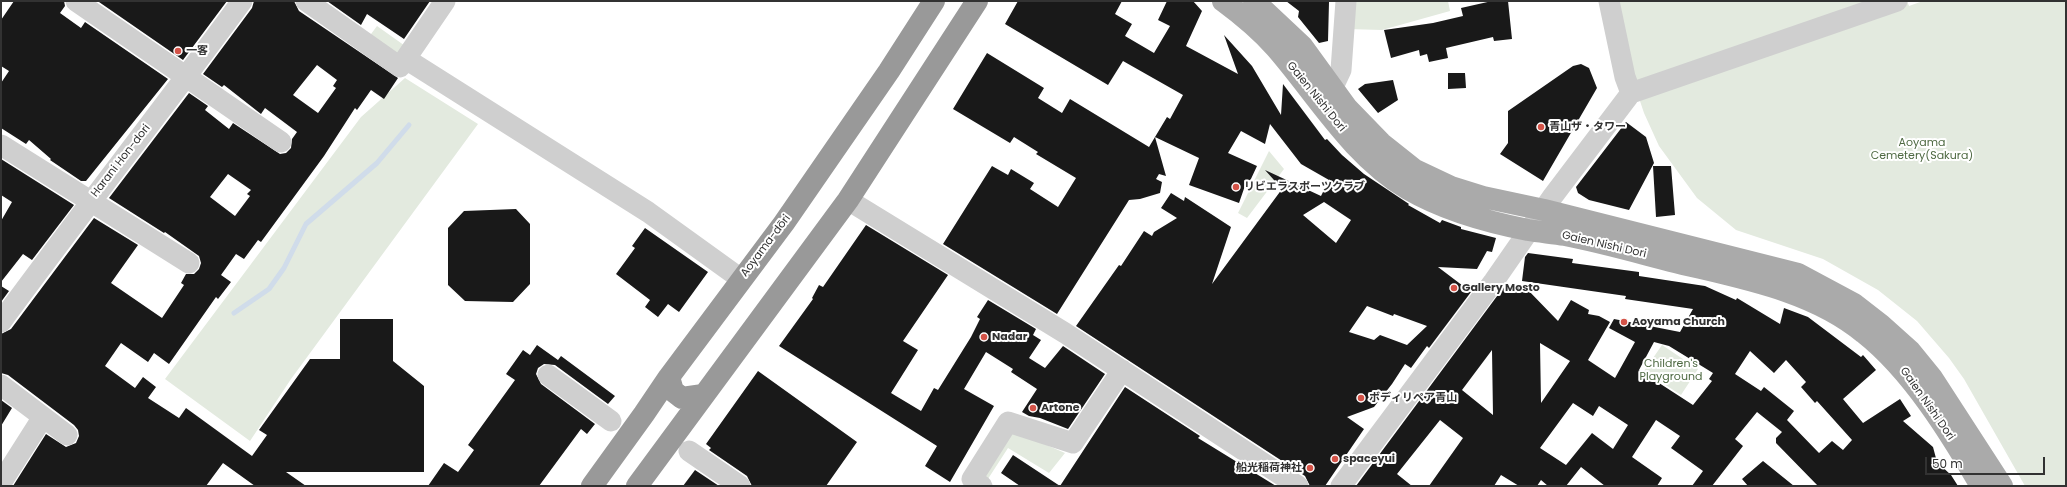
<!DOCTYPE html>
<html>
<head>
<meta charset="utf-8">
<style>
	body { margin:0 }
	#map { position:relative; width:2067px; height:487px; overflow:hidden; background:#fff; font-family:Poppins,sans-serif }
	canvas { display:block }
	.frame { position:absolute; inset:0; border:2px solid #323232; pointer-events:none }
	.scale { position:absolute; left:1925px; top:457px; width:120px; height:18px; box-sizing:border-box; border:2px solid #323232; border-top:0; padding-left:5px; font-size:12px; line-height:14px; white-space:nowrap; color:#323232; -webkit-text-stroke:3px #fff; paint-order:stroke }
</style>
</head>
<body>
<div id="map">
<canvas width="2067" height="487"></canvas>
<div class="frame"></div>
<div class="scale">50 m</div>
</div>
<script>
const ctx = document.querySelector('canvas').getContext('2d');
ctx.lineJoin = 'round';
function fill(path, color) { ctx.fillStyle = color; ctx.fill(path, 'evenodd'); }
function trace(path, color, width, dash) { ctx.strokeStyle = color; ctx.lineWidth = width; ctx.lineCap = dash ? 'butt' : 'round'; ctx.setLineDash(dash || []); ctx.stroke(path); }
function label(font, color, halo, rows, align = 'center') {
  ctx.font = font + ' Poppins,"Noto Sans JP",sans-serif'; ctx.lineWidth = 4; ctx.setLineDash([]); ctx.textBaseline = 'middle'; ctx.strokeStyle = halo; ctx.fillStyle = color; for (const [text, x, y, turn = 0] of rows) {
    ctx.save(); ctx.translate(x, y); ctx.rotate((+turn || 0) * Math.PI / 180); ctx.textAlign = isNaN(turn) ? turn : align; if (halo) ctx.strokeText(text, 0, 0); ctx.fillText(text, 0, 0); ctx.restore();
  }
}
fill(new Path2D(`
	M 1350,1 L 1448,1 L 1450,11 L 1382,30 L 1346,29 Z
	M 1614,1 L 1907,1 L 1909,6 L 1923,1 L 2066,1 L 2066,486 L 2025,486 L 1964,379 L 1949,358 L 1917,321 L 1878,290 L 1823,259 L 1736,230 L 1697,198 L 1659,146 L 1644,113 L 1632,77 Z
	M 377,26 L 408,48 L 399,61 L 368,38 Z
	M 405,78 L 478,124 L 291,379 L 250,441 L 165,379 L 361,117 Z
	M 1269,151 L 1284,169 L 1247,218 L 1238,213 Z
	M 1662,345 L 1698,369 L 1681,395 L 1644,371 Z
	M 1012,430 L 1065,453 L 1049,473 L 1008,448 L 986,482 L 979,478 Z`), '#e3eadf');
trace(new Path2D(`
	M 234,313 L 269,289 L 284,268 L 306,224 L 377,163 L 409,125`), '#d0dcea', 5);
fill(new Path2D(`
	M 14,1 L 64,1 L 65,6 L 60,13 L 81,28 L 85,22 L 168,79 L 86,181 L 81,181 L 50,160 L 51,159 L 29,140 L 26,144 L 1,128 L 1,83 L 9,71 L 1,66 L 1,20 Z
	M 100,1 L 227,1 L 183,60 L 99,2 Z
	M 254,1 L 294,1 L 299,11 L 398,78 L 384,99 L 371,90 L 357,110 L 355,108 L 324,156 L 261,242 L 258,240 L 244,259 L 236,254 L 221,275 L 231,282 L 218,299 L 216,297 L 169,364 L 154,353 L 148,362 L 121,343 L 105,366 L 135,388 L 143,377 L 156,387 L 148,398 L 179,418 L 186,408 L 252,456 L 267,435 L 259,430 L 310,359 L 340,359 L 340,319 L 393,319 L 393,361 L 424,386 L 424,472 L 286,472 L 306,486 L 255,486 L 223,463 L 206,486 L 13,486 L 46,434 L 66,447 L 76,443 L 79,436 L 78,430 L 74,425 L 8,375 L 1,373 L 1,334 L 11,329 L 94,218 L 138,245 L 111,283 L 162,318 L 184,285 L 181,283 L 186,274 L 194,274 L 199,269 L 201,263 L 199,256 L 165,232 L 164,233 L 109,198 L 189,93 L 208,106 L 205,110 L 229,129 L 233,123 L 280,154 L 286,153 L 291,148 L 292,139 L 297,132 L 265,108 L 261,114 L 224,85 L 222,87 L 203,74 L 252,8 ZM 317,65 L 337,80 L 333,86 L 336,88 L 318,113 L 293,95 ZM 228,174 L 251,190 L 247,194 L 250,196 L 235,216 L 210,197 Z
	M 327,1 L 430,1 L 404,39 L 367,14 L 361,25 Z
	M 1018,1 L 1122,1 L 1115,14 L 1132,24 L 1125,36 L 1154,53 L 1170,26 L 1158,20 L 1167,1 L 1193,1 L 1202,11 L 1186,46 L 1238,74 L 1224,35 L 1252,66 L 1281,115 L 1283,84 L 1325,140 L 1327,139 L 1342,155 L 1364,174 L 1409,204 L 1408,205 L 1440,223 L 1442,220 L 1461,227 L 1461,229 L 1496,238 L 1492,252 L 1487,251 L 1477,269 L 1438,267 L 1471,292 L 1429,348 L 1427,346 L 1411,368 L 1405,364 L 1392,384 L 1374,407 L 1347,417 L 1364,429 L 1325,486 L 1310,486 L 1305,476 L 1076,326 L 1119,265 L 1121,266 L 1144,231 L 1152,236 L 1154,232 L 1177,218 L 1161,208 L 1171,193 L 1184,201 L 1185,197 L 1231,227 L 1212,284 L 1282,189 L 1265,170 L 1321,196 L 1329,180 L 1301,164 L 1270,124 L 1265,144 L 1241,131 L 1228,153 L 1257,166 L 1250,181 L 1247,180 L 1239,203 L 1189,185 L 1199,158 L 1155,137 L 1166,176 L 1159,174 L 1156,179 L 1162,182 L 1160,193 L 1140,199 L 1129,200 L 1057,314 L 943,244 L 992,166 L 1008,175 L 1011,169 L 1034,183 L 1030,189 L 1058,207 L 1076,178 L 1036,154 L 1038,152 L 1014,137 L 1010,143 L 953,109 L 987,53 L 1044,88 L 1038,98 L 1062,113 L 1070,99 L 1149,147 L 1167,117 L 1170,119 L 1183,95 L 1123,61 L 1108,85 L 1005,24 ZM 1324,202 L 1351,220 L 1336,243 L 1303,215 ZM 1367,306 L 1393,316 L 1394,314 L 1427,326 L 1407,345 L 1380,335 L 1374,340 L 1349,332 Z
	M 1286,1 L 1329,2 L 1328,41 L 1319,43 L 1298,17 L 1299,11 Z
	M 1492,1 L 1508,1 L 1512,39 L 1494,41 L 1493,37 L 1446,48 L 1448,58 L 1429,62 L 1427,54 L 1420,56 L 1419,50 L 1391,58 L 1384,30 L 1433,23 L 1463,16 L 1461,8 Z
	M 1581,64 L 1589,68 L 1597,88 L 1543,181 L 1500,154 L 1508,143 L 1508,111 L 1573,66 Z
	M 1448,73 L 1465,73 L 1466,88 L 1448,89 Z
	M 1393,80 L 1398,100 L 1378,113 L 1358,89 L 1365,84 Z
	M 1626,122 L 1646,137 L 1654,163 L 1629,210 L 1589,200 L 1578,193 L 1576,187 Z
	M 1,159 L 74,205 L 32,260 L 23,254 L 1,282 L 1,221 L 12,202 L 1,195 Z
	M 1653,166 L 1671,166 L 1675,215 L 1656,217 Z
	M 516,209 L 530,224 L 530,284 L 513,302 L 465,301 L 448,285 L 448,228 L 464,211 Z
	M 866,225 L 948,275 L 903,341 L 918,350 L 891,393 L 921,411 L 934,388 L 938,390 L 971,337 L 980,319 L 977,317 L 988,300 L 1036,329 L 1033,335 L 1041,340 L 1029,358 L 1045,368 L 1063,346 L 1105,374 L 1068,429 L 1040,418 L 1029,416 L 1022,412 L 1037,389 L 1011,372 L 1013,369 L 986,352 L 964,389 L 994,406 L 950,482 L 925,466 L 937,446 L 779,346 L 813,299 L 812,298 L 819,285 L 823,287 Z
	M 645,228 L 708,272 L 679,312 L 668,304 L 658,317 L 645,307 L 650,300 L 616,274 L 635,248 L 632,246 Z
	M 1528,253 L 1573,259 L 1572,263 L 1639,272 L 1639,276 L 1705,286 L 1736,300 L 1737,298 L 1780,324 L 1784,308 L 1808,317 L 1861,357 L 1863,355 L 1876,370 L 1843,399 L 1863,423 L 1900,399 L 1911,416 L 1903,421 L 1933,447 L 1937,462 L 1951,475 L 1958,486 L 1818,486 L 1776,443 L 1776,438 L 1782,432 L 1757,412 L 1735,439 L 1743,446 L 1712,486 L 1692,486 L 1703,471 L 1671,448 L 1680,436 L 1656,420 L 1632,457 L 1662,478 L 1657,486 L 1605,486 L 1581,467 L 1566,486 L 1548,486 L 1541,480 L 1537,486 L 1519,486 L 1501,475 L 1494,486 L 1429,486 L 1463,438 L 1440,420 L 1397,474 L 1412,486 L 1356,486 L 1506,284 L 1526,288 L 1558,321 L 1571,300 L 1589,310 L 1588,314 L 1599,316 L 1610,322 L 1588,360 L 1615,378 L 1635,342 L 1609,328 L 1614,319 L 1680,332 L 1693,309 L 1625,299 L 1626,296 L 1522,281 L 1525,257 ZM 1654,342 L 1669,346 L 1713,373 L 1709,379 L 1712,381 L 1693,405 L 1639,370 ZM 1540,343 L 1570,361 L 1541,403 ZM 1492,350 L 1493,415 L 1462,390 ZM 1750,351 L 1774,373 L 1786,360 L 1806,382 L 1801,387 L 1815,403 L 1817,401 L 1852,440 L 1843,450 L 1832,441 L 1819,453 L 1787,420 L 1794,411 L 1764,387 L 1761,391 L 1735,374 ZM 1573,403 L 1593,416 L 1599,406 L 1628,425 L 1613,449 L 1592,433 L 1566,465 L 1540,448 Z
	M 1,286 L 9,291 L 1,302 Z
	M 537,345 L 558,360 L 561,356 L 615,396 L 608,404 L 555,365 L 544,364 L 538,368 L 536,374 L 541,384 L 595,424 L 587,434 L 581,429 L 539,486 L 428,486 L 444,463 L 458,472 L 474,450 L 468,445 L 515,380 L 506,374 L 523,350 L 530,355 Z
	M 758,371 L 857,442 L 826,486 L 752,486 L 747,476 L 709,450 L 711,448 L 706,444 Z
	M 1125,387 L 1200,436 L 1198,438 L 1276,486 L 1020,486 L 1001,473 L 1013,455 L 1060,486 Z
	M 1,400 L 12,408 L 1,426 Z
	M 1763,461 L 1794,486 L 1748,486 L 1742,479 Z
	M 695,470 L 719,486 L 683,486 Z`), '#191919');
trace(new Path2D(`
	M 76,1 L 281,142
	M 306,1 L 400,67 L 445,1
	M 1609,1 L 1625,77 L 1631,93
	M 406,59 L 648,212 L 741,279
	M 1333,87 L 1341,70 L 1346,1
	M 1,145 L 189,263
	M 848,200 L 1065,333 L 1298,486
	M 1,322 C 80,214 163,109 242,1
	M 548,375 L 611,421
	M 1,385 L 67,435
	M 689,451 L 740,486
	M 1,483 L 43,417
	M 982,486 L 972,479 L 1008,422 L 1073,443 L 1122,370
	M 1341,486 L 1494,281 L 1553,196 L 1631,93 L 1897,1`), '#cfcfcf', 21);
trace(new Path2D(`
	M 1223,1 C 1242,15 1260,30 1276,48 C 1317,95 1352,156 1408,189 C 1444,210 1487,222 1528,230 C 1540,232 1553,233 1565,235 C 1601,242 1636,252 1671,261 C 1736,277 1811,289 1864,333 C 1912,371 1950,433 1981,486
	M 1254,1 L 1302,46 L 1347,108 L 1381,143 L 1415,170 L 1451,187 L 1483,197 L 1544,210 L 1798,274 L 1854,304 L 1881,325 L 1910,351 L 1932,378 L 2002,486`), '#aaa', 22);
trace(new Path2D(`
	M 669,377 L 673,391 L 682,398 L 703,395
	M 592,486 L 644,414 L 669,377 L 784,223 L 889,71 L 934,1
	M 637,486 L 848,200 L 977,1`), '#999', 22);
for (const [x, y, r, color] of [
	[178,51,4,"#d45348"],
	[1541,127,4,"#d45348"],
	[1236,187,4,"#d45348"],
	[1454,288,4,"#d45348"],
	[1624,322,4,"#d45348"],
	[984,337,4,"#d45348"],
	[1361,398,4,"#d45348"],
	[1033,408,4,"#d45348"],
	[1335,459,4,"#d45348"],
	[1310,468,4,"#d45348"]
]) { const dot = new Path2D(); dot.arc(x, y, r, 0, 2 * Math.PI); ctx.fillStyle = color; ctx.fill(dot); trace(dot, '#fff', 1.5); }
label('bold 11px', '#323232', '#fff', [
	["一客",186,51],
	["青山ザ・タワー",1549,127],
	["リビエラスポーツクラブ",1244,187],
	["Gallery Mosto",1462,288],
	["Aoyama Church",1632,322],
	["Nadar",992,337],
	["ボディリペア青山",1369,398],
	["Artone",1041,408],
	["spaceyui",1343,459],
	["船光稲荷神社",1302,468,"right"]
], 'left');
label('11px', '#323232', '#fff', [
	["Gaien Nishi Dori",1316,97,51],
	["Harani Hon-dori",121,161,-52],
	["Gaien Nishi Dori",1604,245,13],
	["Aoyama-dōri",766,246,-53],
	["Gaien Nishi Dori",1927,404,55]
]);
label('11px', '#4f6a43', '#fff', [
	["Aoyama",1922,143],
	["Cemetery(Sakura)",1922,156],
	["Children's",1671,364],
	["Playground",1671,377]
]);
</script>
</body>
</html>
